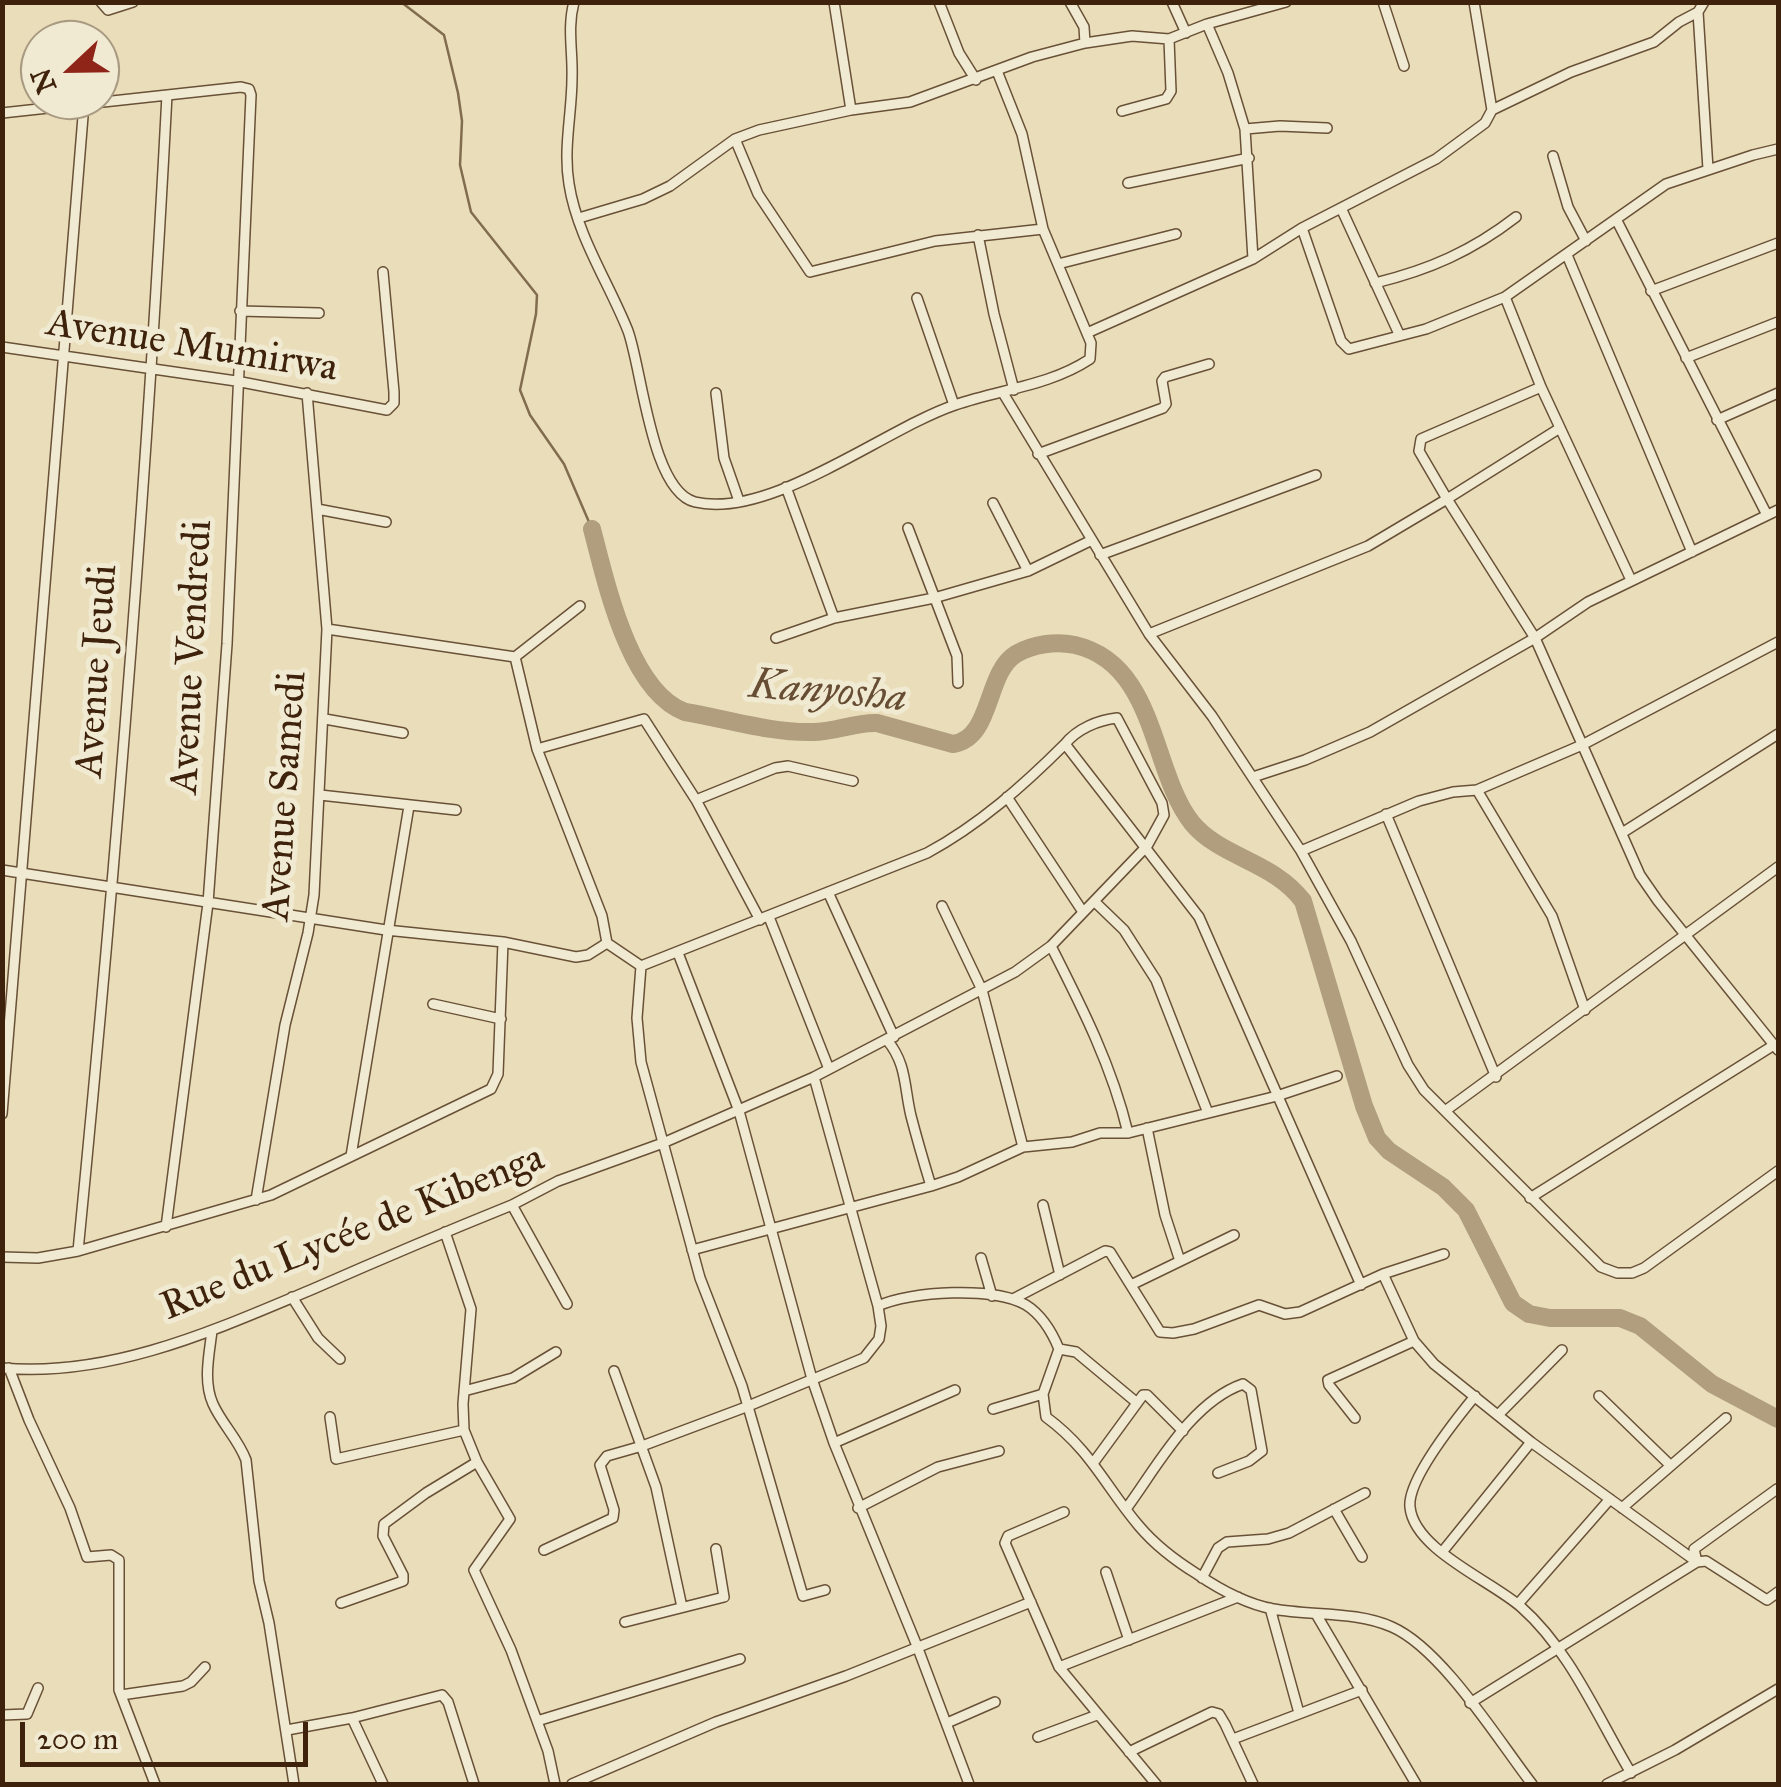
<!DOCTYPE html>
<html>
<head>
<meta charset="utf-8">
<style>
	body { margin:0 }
	#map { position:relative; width:1781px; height:1787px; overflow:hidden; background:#eadeba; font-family:"IM FELL Great Primer",serif }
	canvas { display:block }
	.frame { position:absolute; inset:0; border:5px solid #3e220b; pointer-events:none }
	.north { position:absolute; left:20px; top:20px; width:100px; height:100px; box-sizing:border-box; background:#f1ead2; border:2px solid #a99a82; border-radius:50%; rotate:248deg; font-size:28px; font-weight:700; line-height:40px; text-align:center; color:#3e220b }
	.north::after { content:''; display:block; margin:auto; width:35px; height:45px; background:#8f2418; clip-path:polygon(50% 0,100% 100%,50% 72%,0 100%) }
	.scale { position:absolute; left:20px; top:1722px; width:288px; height:45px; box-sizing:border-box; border:5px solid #3e220b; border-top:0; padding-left:12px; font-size:30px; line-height:35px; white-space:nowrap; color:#3e220b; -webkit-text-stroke:8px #f1ead2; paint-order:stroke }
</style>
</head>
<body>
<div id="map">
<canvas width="1781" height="1787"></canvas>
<div class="frame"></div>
<div class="north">N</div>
<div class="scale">200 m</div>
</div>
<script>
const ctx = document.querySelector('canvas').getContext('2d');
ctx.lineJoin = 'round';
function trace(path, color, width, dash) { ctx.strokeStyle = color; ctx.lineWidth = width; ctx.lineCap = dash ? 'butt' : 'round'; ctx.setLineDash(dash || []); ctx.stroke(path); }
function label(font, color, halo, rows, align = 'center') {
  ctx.font = font + ' "IM FELL Great Primer",serif'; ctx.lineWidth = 10; ctx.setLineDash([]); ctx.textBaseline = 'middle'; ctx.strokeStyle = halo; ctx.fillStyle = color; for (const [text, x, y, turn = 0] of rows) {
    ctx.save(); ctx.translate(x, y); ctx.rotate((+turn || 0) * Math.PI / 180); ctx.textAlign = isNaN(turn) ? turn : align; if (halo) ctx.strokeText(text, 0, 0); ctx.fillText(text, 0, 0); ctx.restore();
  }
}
trace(new Path2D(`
	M 401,2 L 444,35 L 458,93 L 462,121 L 460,165 L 471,212 L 537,295 L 536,314 L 520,390 L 530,415 L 564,464 L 592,529`), '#826c50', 2.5);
trace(new Path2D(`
	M 592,529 C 606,582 629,691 685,712 C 727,719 770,733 813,732 C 835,732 855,722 877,723 L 953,744 C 993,738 985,673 1016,654 C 1033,644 1056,641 1075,645 C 1157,664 1151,772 1192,823 C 1221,858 1273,861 1303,901 L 1364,1106 L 1377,1138 L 1389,1151 L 1443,1187 L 1466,1210 L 1513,1303 L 1529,1314 L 1550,1318 L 1620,1318 L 1640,1326 L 1712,1384 L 1778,1419`), '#b09e7e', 18);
const minor = new Path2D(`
	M 101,2 L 108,10 L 133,2
	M 574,2 C 567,28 573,52 572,78 C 572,113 563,148 569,184 C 577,236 609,283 628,331 C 642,369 651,491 695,502 C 770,520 884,429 955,405 C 1001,389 1049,386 1090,359 L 1091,343 L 1043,229 L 1022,134 L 997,71
	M 834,2 L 851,110
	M 939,2 L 959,53 L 976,80
	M 1070,2 L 1084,27 L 1085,43
	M 1172,2 L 1186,33
	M 1383,2 L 1404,66
	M 1474,2 L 1492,110
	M 1698,12 L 1708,169
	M 1207,24 L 1228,73 L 1245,129 L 1253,259
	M 1122,111 L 1166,99 L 1171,91 L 1169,39
	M 2,113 L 241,87 L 249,89 L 251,95 L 227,644 L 208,903 L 166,1227
	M 1245,129 L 1280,126 L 1327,128
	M 735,139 L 758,194 L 810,272 L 935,241 L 1043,229
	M 1553,156 L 1568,207 L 1586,241
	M 1128,183 L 1249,158
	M 1341,208 L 1399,334
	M 579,218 L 643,199 L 670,186 L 735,139 L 759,130 L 851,110 L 910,102 L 1032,57 L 1085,43 L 1132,36 L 1169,39 L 1207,24 L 1286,2
	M 1616,219 L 1767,515
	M 1302,228 L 1341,341 L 1349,349 L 1426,329 L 1505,297
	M 978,235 L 994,314 L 1014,390
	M 1567,255 L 1692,552
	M 1058,264 L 1176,234
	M 1375,283 C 1429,270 1472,251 1516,217
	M 1651,291 L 1778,243
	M 917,298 L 954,405
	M 240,311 L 319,313
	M 1087,333 L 1253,259 L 1302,228 L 1436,159 L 1485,123 L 1492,110 L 1571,72 L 1654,42 L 1679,22 L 1698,12 L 1704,2
	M 2,347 L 236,381 L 387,410 L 394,403 L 394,392 L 383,272
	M 1686,358 L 1778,322
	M 1541,387 L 1631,580
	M 716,393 L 724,458 L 739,501
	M 1003,393 L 1149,634 L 1212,716 L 1301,851 L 1351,941 L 1408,1065 L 1424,1090 L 1601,1267 L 1617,1273 L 1632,1273 L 1644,1268 L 1778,1171
	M 1717,420 L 1778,393
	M 1560,428 L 1447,499 L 1535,638 L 1640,875 L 1658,901 L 1778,1050
	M 1038,454 L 1163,408 L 1166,404 L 1162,381 L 1165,377 L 1209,364
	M 786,487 L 834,618
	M 993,503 L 1028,571
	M 317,509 L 386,522
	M 908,528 L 957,656 L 958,683
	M 1100,555 L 1316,475
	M 327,629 L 515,657 L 580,606
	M 1149,634 L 1368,546 L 1447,499 L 1419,451 L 1421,439 L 1541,387 L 1505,297 L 1666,184 L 1753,155 L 1778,149
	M 776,638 L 834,618 L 934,598 L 1028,571 L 1092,540
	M 515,657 L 537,749 L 602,916 L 607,943
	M 325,719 L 403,733
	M 537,749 L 644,719 L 696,800 L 760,920
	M 1253,777 L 1305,760 L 1370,732 L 1535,638 L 1588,602 L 1778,510
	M 1477,790 L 1552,916 L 1585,1010
	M 320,795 L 456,810
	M 1007,797 L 1083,912
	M 696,800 L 775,768 L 788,766 L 853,781
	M 1386,814 L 1496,1077
	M 1622,833 L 1778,734
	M 1301,851 L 1419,801 L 1453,792 L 1477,790 L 1582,745 L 1778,642
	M 2,870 L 386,930 L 503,942 L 576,957 L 588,955 L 607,943
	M 828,892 L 894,1037
	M 1095,902 L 1124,930 L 1156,980 L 1208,1113
	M 942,906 L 982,990 L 1023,1147
	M 769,917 L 829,1069
	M 607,943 L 641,966 L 927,853 C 979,825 1024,785 1065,744 L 1199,917 L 1361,1285
	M 1051,946 C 1082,1007 1112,1066 1128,1133
	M 678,953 L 739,1111 L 812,1379 L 834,1443 L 917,1646 L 969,1784
	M 641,966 L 637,1018 L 641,1062 L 700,1278 L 742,1386 L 803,1596 L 825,1590
	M 433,1004 L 501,1019
	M 887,1040 C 907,1064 904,1087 911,1116 C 917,1139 924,1163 931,1186
	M 1445,1111 L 1778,867
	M 2,1114 L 84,104
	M 1147,1128 L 1165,1215 L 1180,1261
	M 351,1156 L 409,806
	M 1530,1198 L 1774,1045
	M 256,1200 L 285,1025 L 308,933 L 314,895 L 327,629 L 307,393
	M 512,1205 L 567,1304
	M 1043,1205 L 1060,1275
	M 445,1232 L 471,1309 L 463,1404 L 464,1430 L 477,1462 L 510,1519 L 474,1570 L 511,1650 L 548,1751 L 555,1784
	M 692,1250 L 931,1186 L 958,1177 L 1023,1147 L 1072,1142 L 1100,1133 L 1128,1133 L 1277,1096 L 1337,1076
	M 78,1251 C 116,866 147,481 167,95
	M 2,1257 L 38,1258 L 78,1251 L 271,1195 L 491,1089 L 498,1074 L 503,942
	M 981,1258 L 992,1296
	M 1383,1274 L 1414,1341 L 1434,1364 L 1531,1442 L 1697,1562 L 1706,1561 L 1767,1600 L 1778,1592
	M 1133,1284 L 1234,1235
	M 292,1297 L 318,1338 L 340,1359
	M 1013,1299 L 1105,1251 L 1110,1252 L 1160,1332 L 1173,1333 L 1194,1329 L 1259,1305 L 1285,1314 L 1300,1312 L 1383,1274 L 1444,1254
	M 878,1306 C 910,1291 995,1286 1026,1305 C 1042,1315 1052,1332 1059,1349 L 1043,1394 L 1046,1417 C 1091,1450 1105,1486 1139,1526 C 1155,1545 1176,1561 1197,1574 C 1219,1589 1247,1604 1273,1609 C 1312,1616 1356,1611 1392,1627 C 1442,1649 1498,1740 1532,1784
	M 212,1331 C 209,1355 203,1382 213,1404 C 222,1424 238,1439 246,1460 L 259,1581 L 269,1623 L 294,1784
	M 1059,1349 L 1076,1352 L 1136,1402
	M 2,1368 C 110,1378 215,1330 313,1289 C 379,1260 445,1232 512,1205 L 558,1181 L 663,1143 L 814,1077 L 1015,972 L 1051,946 L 1147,846 L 1164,815 L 1162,803 L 1117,718 C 1098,720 1077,729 1065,744
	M 9,1368 L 29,1420 L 70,1508 L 87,1557 L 111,1555 L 119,1560 L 119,1690 L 155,1784
	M 614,1371 L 656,1487 L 682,1607
	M 464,1391 L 513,1378 L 556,1352
	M 1475,1396 C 1457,1418 1407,1480 1410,1507 C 1414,1550 1492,1581 1521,1607 C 1570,1650 1598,1718 1631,1773
	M 1599,1396 L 1670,1465
	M 993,1409 L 1043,1394
	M 1499,1414 L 1562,1350
	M 330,1417 L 336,1459 L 464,1430
	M 1355,1418 L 1329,1385 L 1328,1380 L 1414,1341
	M 834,1443 L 955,1390
	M 1094,1462 L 1143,1395 L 1147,1395 L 1183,1431
	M 858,1508 L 938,1467 L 999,1451
	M 1622,1508 L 1726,1418
	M 1126,1509 C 1157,1467 1191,1402 1243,1384 L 1251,1390 L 1262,1451 L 1249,1461 L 1218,1473
	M 1334,1509 L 1362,1557
	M 1064,1512 L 1008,1536 L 1005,1543 L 1059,1667 L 1156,1784
	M 544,1550 L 613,1518 L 614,1510 L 600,1465 L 607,1456 L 642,1446 L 746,1407 L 864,1358 L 879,1339 L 881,1326 L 878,1306 L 814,1077
	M 1443,1551 L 1531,1442
	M 1106,1572 L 1129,1640
	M 1202,1578 L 1218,1548 L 1227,1542 L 1268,1539 L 1289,1533 L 1365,1493
	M 341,1603 L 403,1581 L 403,1575 L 383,1536 L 384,1524 L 426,1493 L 477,1462
	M 1518,1604 L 1610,1499
	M 1270,1608 L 1299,1713
	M 1316,1614 L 1416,1784
	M 625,1622 L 724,1597 L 716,1549
	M 1059,1667 L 1238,1597
	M 121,1695 L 183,1686 L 191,1682 L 205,1667
	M 1470,1703 L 1697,1562 L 1694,1549 L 1777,1489
	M 2,1715 L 27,1714 L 38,1688
	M 352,1718 L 442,1695 L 448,1702 L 474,1784
	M 537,1721 L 740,1659
	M 947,1723 L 995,1702
	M 287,1730 L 352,1718 L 383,1784
	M 1038,1737 L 1097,1715
	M 1233,1739 L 1362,1690
	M 1129,1752 L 1212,1712 L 1219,1714 L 1225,1724 L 1253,1784
	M 572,1784 L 716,1722 L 846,1676 L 1031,1602
	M 1607,1784 L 1675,1750 L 1778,1689`);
trace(minor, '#695137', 12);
trace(minor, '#f1ead2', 9);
label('40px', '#3e220b', '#f1ead2', [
	["Avenue Mumirwa",192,347,9],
	["Avenue Vendredi",193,657,-87],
	["Avenue Jeudi",98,671,-86],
	["Avenue Samedi",286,796,-86],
	["Rue du Lycée de Kibenga",353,1234,-22]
]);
label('italic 42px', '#664d33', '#f1ead2', [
	["Kanyosha",828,693,5]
]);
</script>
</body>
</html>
